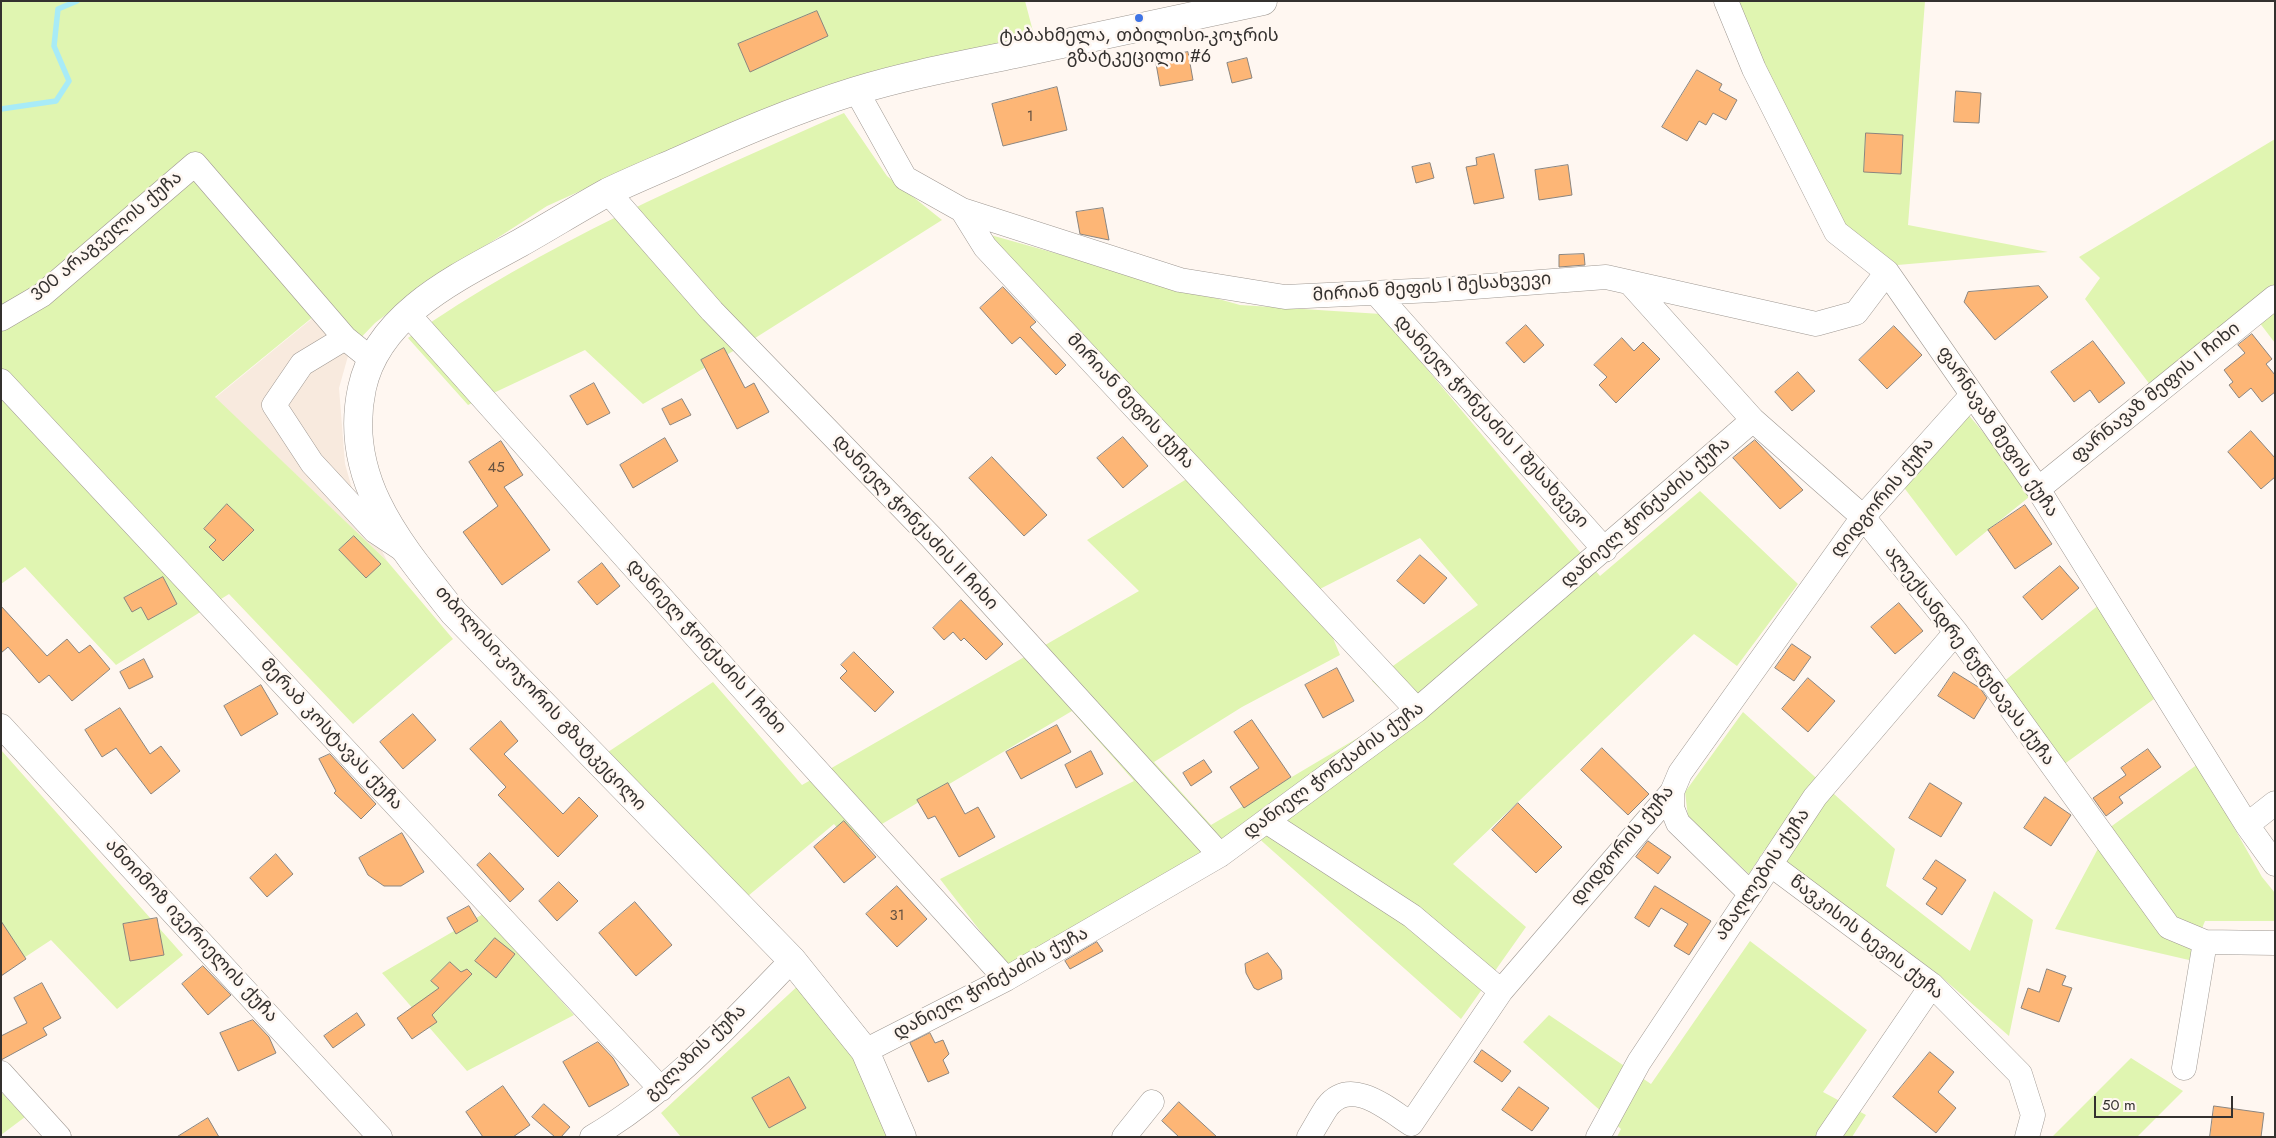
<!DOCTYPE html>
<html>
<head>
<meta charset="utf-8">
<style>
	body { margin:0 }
	#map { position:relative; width:2276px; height:1138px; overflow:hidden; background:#fff7f1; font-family:Jost,sans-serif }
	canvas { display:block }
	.frame { position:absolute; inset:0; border:2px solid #34312f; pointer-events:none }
	.scale { position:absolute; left:2094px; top:1096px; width:139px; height:22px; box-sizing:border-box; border:2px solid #34312f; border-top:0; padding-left:6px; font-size:15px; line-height:18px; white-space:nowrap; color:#34312f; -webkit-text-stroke:4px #fff7f1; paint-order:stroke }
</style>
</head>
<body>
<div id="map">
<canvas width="2276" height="1138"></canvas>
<div class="frame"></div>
<div class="scale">50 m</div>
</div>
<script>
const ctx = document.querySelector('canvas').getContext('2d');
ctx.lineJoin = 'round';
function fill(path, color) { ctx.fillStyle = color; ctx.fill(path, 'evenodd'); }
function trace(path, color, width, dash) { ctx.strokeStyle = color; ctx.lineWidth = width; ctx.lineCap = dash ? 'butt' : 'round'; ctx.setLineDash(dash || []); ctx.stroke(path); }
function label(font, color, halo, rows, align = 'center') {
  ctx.font = font + ' Jost,"Noto Sans Georgian",sans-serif'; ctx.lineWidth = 5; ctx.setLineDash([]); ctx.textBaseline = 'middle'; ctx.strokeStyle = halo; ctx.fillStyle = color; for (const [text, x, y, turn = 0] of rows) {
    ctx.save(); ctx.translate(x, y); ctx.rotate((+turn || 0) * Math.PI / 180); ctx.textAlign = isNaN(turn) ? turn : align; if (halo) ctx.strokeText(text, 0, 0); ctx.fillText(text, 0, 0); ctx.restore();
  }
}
fill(new Path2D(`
	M 320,312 L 350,349 L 339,388 L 345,464 L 353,492 L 387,561 L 215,398 Z`), '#f8eade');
fill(new Path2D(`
	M 1,1 L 1025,1 L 1035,39 L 640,164 L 547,206 L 426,284 L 375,323 L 350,349 L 319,312 L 215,397 L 387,561 L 453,639 L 353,724 L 229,594 L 116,665 L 25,567 L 1,584 Z
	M 1730,1 L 1925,1 L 1908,225 L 2048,252 L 1886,266 L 1841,226 Z
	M 844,113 L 887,176 L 942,220 L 752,340 L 643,404 L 585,350 L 468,405 L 408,338 C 542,244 695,179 844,113 Z
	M 2275,139 L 2275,343 L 2246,305 L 2151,386 L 2085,299 L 2100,278 L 2079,257 Z
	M 987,234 L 1240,305 L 1381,314 L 1600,576 L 1700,491 L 1798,584 L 1737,666 L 1694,634 L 1453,864 L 1526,927 L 1461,1019 L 1246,827 L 1008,967 L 940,879 L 1134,781 L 1072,711 L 850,843 L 834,824 L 748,896 L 608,752 L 713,682 L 802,785 L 1139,591 L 1087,540 L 1203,469 ZM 1420,538 L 1478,605 L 1372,681 L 1403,711 L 1211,825 L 1154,762 L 1242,707 L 1340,655 L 1314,592 Z
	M 1967,413 L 2034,493 L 1956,556 L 1902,485 Z
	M 2100,604 L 2154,699 L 2063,765 L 2003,682 Z
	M 1743,712 L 1895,849 L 1886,886 L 1970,951 L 1994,891 L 2033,920 L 2009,1036 L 1938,974 L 1765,849 L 1749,874 L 1688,817 L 1685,792 Z
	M 1,750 L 183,955 L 117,1009 L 51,940 L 1,973 Z
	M 2198,764 L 2262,877 L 2275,893 L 2275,921 L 2205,921 L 2189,960 L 2055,929 L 2109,828 Z
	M 483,914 L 574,1015 L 467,1071 L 382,973 Z
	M 1750,941 L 1867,1030 L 1823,1092 L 1866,1115 L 1852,1137 L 1617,1137 L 1621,1129 L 1523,1042 L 1549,1015 L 1651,1084 Z
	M 802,982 L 851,1040 L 889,1137 L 681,1137 L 661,1113 Z
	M 2131,1058 L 2183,1091 L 2137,1137 L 2052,1137 Z
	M 1,1092 L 25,1117 L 1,1135 Z`), '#e0f5b1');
trace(new Path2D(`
	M 1,109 L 56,101 L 69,81 L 54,46 L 58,9 L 77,1`), '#a8ebf7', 5.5);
const building = new Path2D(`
	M 817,11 L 828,36 L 750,72 L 738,44 Z
	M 1188,52 L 1193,80 L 1160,86 L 1155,58 Z
	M 1247,58 L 1252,78 L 1232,83 L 1227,63 Z
	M 1697,70 L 1722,84 L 1719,90 L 1737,100 L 1726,120 L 1713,113 L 1706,125 L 1699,121 L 1687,141 L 1662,127 Z
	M 1057,87 L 1067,130 L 1003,146 L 992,104 Z
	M 1956,91 L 1981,93 L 1979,123 L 1954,122 Z
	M 1866,133 L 1903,135 L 1901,174 L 1864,172 Z
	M 1494,154 L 1504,198 L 1474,204 L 1466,167 L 1477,165 L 1476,158 Z
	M 1430,163 L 1434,178 L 1416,183 L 1412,167 Z
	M 1568,165 L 1572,195 L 1539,200 L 1535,170 Z
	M 1103,208 L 1109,240 L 1080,234 L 1076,212 Z
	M 1584,254 L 1585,265 L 1559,267 L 1559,255 Z
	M 2039,286 L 2048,297 L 1995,340 L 1964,302 L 1968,292 Z
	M 1003,287 L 1036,322 L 1030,327 L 1066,365 L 1056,375 L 1020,337 L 1012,344 L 980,308 Z
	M 1526,325 L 1544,345 L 1524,363 L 1506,343 Z
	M 1894,326 L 1922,355 L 1887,389 L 1859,360 Z
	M 2252,334 L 2272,359 L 2266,364 L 2275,375 L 2275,392 L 2262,402 L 2251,388 L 2239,398 L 2229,385 L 2233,382 L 2224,370 L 2245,353 L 2238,345 Z
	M 1622,338 L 1634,351 L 1643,342 L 1660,359 L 1616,403 L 1599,385 L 1607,377 L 1594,365 Z
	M 2093,341 L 2125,383 L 2099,403 L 2090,390 L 2074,402 L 2051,372 Z
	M 724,348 L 745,388 L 754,383 L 769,412 L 737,429 L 701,360 Z
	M 1798,372 L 1815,391 L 1792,411 L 1775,392 Z
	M 594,383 L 610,413 L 587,425 L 570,396 Z
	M 682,399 L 691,415 L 670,425 L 662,409 Z
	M 2251,431 L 2275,458 L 2275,477 L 2261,489 L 2228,452 Z
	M 1123,437 L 1148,466 L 1123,488 L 1097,458 Z
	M 665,438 L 678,461 L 633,488 L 620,465 Z
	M 1755,440 L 1803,490 L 1780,509 L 1733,458 Z
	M 501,441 L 523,475 L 504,487 L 550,550 L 502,585 L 463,532 L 498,506 L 469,462 Z
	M 992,457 L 1047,515 L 1024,536 L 969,478 Z
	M 227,504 L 254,530 L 223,561 L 209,547 L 216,540 L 204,529 Z
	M 2025,505 L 2052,544 L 2015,569 L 1988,530 Z
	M 354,536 L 381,564 L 366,578 L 339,550 Z
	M 1420,555 L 1447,578 L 1424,604 L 1397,581 Z
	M 602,563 L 620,586 L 597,605 L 578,582 Z
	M 2060,566 L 2079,588 L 2042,620 L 2023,597 Z
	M 163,577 L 177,604 L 148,620 L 141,607 L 132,612 L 124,598 Z
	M 961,600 L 1003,644 L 986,660 L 964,638 L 961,641 L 953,632 L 944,640 L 933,628 Z
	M 1899,603 L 1923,631 L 1895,654 L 1871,627 Z
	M 1,606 L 47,656 L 67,639 L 79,653 L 90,645 L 110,669 L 72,701 L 49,675 L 39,683 L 8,647 L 1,653 Z
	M 1792,644 L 1811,657 L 1794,681 L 1775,668 Z
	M 854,652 L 894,692 L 875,712 L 840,678 L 847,671 L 841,665 Z
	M 144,659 L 153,677 L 129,689 L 120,672 Z
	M 1337,668 L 1354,701 L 1323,718 L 1305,685 Z
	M 1954,672 L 1980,688 L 1987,698 L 1974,719 L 1938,696 Z
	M 1808,678 L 1835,701 L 1808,732 L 1782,709 Z
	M 261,685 L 278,714 L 241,736 L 224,706 Z
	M 120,708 L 150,754 L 161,746 L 180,771 L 151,794 L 116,748 L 102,757 L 85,730 Z
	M 413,714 L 436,740 L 403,769 L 380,742 Z
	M 1252,720 L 1291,777 L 1244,808 L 1230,787 L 1259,768 L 1234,732 Z
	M 501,721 L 518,741 L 504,754 L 563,814 L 579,797 L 598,816 L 558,857 L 498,795 L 506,787 L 470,749 Z
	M 1057,725 L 1071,752 L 1021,779 L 1006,752 Z
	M 1602,748 L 1649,794 L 1628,815 L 1581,770 Z
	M 2148,749 L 2161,767 L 2119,797 L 2123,803 L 2106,816 L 2093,798 L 2126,775 L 2121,768 Z
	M 1091,751 L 1103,774 L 1076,788 L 1065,765 Z
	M 330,754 L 376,804 L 361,819 L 334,793 L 336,791 L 319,759 Z
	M 1204,760 L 1212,772 L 1191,786 L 1183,773 Z
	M 948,783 L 965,814 L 978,807 L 995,837 L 959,857 L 935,816 L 928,819 L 917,800 Z
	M 1930,783 L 1962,803 L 1941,837 L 1909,818 Z
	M 2045,797 L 2071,815 L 2051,846 L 2024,828 Z
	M 1518,803 L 1562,847 L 1536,873 L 1492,830 Z
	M 844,821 L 876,857 L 844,883 L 814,847 Z
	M 402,833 L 424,872 L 401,886 L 384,886 L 368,875 L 359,858 Z
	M 1648,841 L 1671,857 L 1658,874 L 1636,857 Z
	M 490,853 L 524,889 L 510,902 L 477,865 Z
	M 276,854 L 293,874 L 267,897 L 250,878 Z
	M 1936,860 L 1966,880 L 1942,915 L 1926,904 L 1937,888 L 1923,879 Z
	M 559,882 L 578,901 L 557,921 L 539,901 Z
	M 897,886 L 927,919 L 897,947 L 866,914 Z
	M 1655,886 L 1711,921 L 1689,955 L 1674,946 L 1688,924 L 1661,908 L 1649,927 L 1635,918 Z
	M 635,902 L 672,945 L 636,976 L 599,933 Z
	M 469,906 L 478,921 L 456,934 L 447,918 Z
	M 157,918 L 164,955 L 130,961 L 123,924 Z
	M 1,921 L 26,959 L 1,976 Z
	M 495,938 L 515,954 L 496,978 L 475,961 Z
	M 1097,942 L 1103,951 L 1070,969 L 1065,961 Z
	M 1268,953 L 1281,970 L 1282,979 L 1258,990 L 1254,988 L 1246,973 L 1245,964 Z
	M 450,962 L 461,972 L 467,969 L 472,974 L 432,1015 L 437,1022 L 412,1039 L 397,1018 L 439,988 L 431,981 Z
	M 203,966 L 231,995 L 208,1015 L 182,984 Z
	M 2047,969 L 2066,976 L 2062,985 L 2072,988 L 2059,1022 L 2021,1008 L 2028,988 L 2039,992 Z
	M 42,983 L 61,1018 L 43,1028 L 47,1035 L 1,1060 L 1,1036 L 27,1023 L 14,998 Z
	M 357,1013 L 365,1025 L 333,1048 L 324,1036 Z
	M 253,1020 L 269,1037 L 276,1053 L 238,1071 L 220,1033 Z
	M 930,1033 L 935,1043 L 943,1040 L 949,1054 L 943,1060 L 949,1073 L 928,1082 L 910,1043 Z
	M 598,1042 L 613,1058 L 629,1085 L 589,1107 L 563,1062 Z
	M 1482,1050 L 1511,1071 L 1502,1082 L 1474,1062 Z
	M 1930,1052 L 1954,1072 L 1938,1092 L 1956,1108 L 1936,1133 L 1893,1097 Z
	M 789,1077 L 806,1108 L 769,1128 L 752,1098 Z
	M 503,1086 L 530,1125 L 513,1137 L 483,1137 L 466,1112 Z
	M 1519,1087 L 1549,1108 L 1532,1131 L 1502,1110 Z
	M 1179,1102 L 1217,1137 L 1179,1137 L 1162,1121 Z
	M 544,1104 L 570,1127 L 561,1137 L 555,1137 L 532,1117 Z
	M 2214,1106 L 2264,1113 L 2261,1137 L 2210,1137 Z
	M 208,1118 L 219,1137 L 177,1137 Z`);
fill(building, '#fdb676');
trace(building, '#8b857f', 1);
const minor = new Path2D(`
	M 1726,1 L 1754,69 L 1836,232 L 1887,272 L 2038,489 L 2247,825 L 2275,864
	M 856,90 L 905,178 L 962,210 L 985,247 L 1417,710
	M 608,192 L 712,311 L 931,537 L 1220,855
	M 962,210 L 1180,280 L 1285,297 L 1434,290 L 1606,277 L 1816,324 L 1856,313 L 1887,272
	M 1630,283 L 1753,420 L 1863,517 L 1956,632 L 2169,927 L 2205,942 L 2275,943
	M 1376,293 L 1605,550
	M 408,314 L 733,678 L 1006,979
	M 1,319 L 42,295 L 195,164 L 345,338
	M 371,359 L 345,338 L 302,364 L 274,405 L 312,463 L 375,531 L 405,551
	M 1,381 L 661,1089
	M 2038,489 L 2275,297
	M 1,726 L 380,1137
	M 1672,792 L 1672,808 L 1678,823 L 1751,894
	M 1266,821 L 1412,916 L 1501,991
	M 2247,825 L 2275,803
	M 1770,864 L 1932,985 L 2020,1074 L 2033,1115 L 2027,1137
	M 865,1051 L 1006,979 L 1220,855 L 1417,710 L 1753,420
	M 2184,1068 L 2205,942
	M 1,1073 L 59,1137
	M 592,1137 C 669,1092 730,1024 792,960
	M 1124,1137 L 1152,1102
	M 1309,1137 C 1315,1127 1321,1116 1327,1107 C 1351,1076 1388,1109 1411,1124 L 1501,991 L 1672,792 L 1680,773 L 1863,517 L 1972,395
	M 1598,1137 L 1639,1062 L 1815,797 L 1956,632
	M 1828,1137 L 1932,985`);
const major = new Path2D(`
	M 902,1137 L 865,1051 L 792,960 L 454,613 C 401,546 342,480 362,388 C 378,313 460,276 520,243 C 550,226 579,208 608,192 C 631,181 655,171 678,161 C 736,135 794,110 855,91 C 907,75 962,65 1015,54 C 1098,36 1181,19 1263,1`);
trace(minor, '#9f9892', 25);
trace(major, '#9f9892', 29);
trace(minor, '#fff', 24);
trace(major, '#fff', 28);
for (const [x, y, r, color] of [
	[1139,18,5,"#3f74e5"]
]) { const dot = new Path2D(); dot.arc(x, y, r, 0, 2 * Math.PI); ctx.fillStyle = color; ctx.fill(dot); trace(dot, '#fff7f1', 2); }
label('15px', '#665241', null, [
	["1",1030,117],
	["45",496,468],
	["31",897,916]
]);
label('18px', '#34312f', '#fff7f1', [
	["ტაბახმელა, თბილისი-კოჯრის",1139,37],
	["გზატკეცილი #6",1139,58]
]);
label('18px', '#34312f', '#fff7f1', [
	["300 არაგველის ქუჩა",107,237,-40],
	["მირიან მეფის I შესახვევი",1432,288,-4],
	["ფარნავაზ მეფის I ჩიხი",2156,393,-39],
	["მირიან მეფის ქუჩა",1130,402,47],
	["დანიელ ჭონქაძის I შესახვევი",1491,422,48],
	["ფარნავაზ მეფის ქუჩა",1997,432,56],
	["დიდგორის ქუჩა",1883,498,-50],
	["დანიელ ჭონქაძის ქუჩა",1646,513,-41],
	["დანიელ ჭონქაძის II ჩიხი",915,523,47],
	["დანიელ ჭონქაძის I ჩიხი",706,647,48],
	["ალექსანდრე წუწუნავას ქუჩა",1969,656,53],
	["თბილისი-კოჯორის გზატკეცილი",540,699,47],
	["მერაბ კოსტავას ქუჩა",331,735,47],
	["დანიელ ჭონქაძის ქუჩა",1334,771,-36],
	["დიდგორის ქუჩა",1623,846,-50],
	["ამაღლების ქუჩა",1763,875,-56],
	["ანთიმოზ ივერიელის ქუჩა",191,931,47],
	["წავკისის ხევის ქუჩა",1866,938,38],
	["დანიელ ჭონქაძის ქუჩა",991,984,-28],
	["გელაზის ქუჩა",696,1053,-43]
]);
</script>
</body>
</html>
